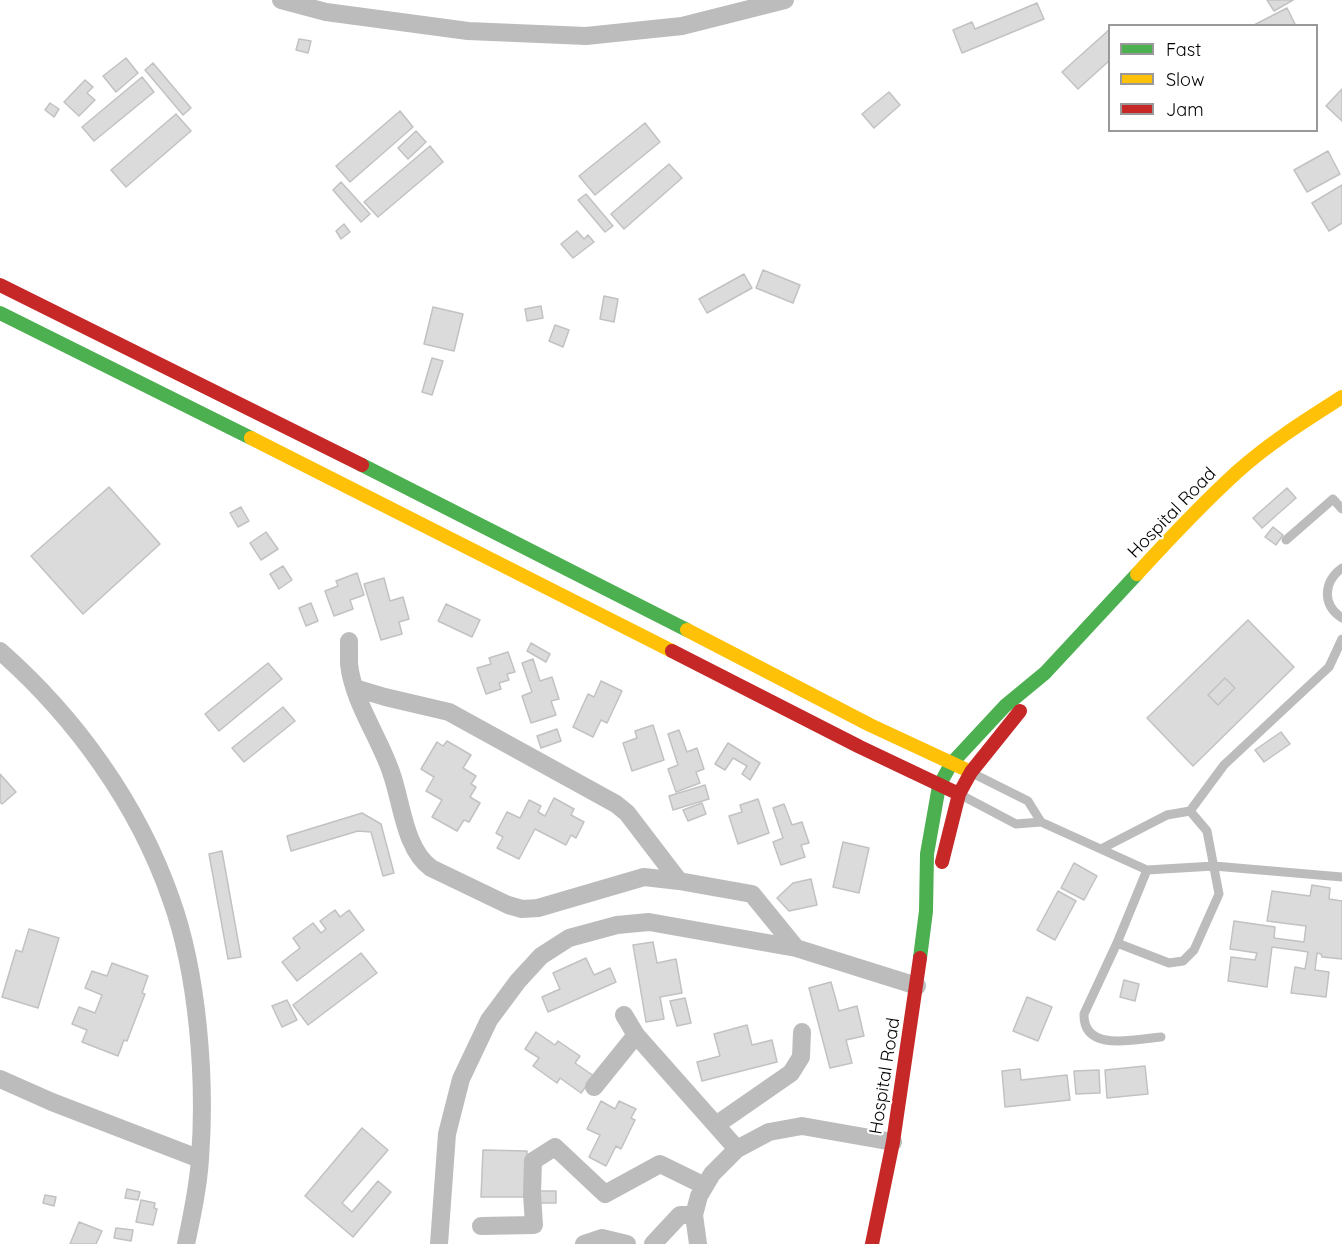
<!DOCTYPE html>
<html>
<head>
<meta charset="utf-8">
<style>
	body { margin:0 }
	#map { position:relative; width:1342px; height:1244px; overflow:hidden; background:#fff; font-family:Quicksand,sans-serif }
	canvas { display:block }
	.legend { position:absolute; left:1108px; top:24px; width:210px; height:108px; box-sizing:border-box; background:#fff; border:2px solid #999; margin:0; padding:8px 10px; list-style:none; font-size:18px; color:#000 }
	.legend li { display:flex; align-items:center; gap:12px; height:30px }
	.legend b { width:30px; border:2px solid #999 }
</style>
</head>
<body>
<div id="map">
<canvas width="1342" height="1244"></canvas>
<ul class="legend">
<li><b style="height:8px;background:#4caf50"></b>Fast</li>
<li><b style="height:8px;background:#ffc107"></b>Slow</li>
<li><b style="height:8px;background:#c62828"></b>Jam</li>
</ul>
</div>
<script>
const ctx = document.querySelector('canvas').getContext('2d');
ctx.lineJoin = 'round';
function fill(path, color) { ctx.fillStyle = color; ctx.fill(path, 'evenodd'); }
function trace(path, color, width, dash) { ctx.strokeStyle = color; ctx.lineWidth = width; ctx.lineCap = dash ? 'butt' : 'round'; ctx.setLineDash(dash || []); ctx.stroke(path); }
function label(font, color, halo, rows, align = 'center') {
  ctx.font = font + ' Quicksand,sans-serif'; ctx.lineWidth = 4.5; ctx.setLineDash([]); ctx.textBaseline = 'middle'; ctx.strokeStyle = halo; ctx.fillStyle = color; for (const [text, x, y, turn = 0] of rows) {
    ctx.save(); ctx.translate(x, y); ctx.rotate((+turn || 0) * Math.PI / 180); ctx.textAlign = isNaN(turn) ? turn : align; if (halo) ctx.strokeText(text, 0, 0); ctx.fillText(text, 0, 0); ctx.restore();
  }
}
const building = new Path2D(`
	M 1267,0 L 1293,0 L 1274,11 Z
	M 1037,3 L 1044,19 L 962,53 L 953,30 L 972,22 L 975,29 Z
	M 1287,8 L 1296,26 L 1254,26 L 1254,25 Z
	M 1110,29 L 1110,60 L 1078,89 L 1062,72 Z
	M 299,39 L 311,41 L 308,53 L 296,50 Z
	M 126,58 L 138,73 L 116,92 L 103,76 Z
	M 153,63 L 191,108 L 183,115 L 145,70 Z
	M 142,77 L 154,92 L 94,141 L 82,127 Z
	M 85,80 L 93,87 L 87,93 L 95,100 L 79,116 L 64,102 Z
	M 1342,89 L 1342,121 L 1326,106 Z
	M 889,92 L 900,105 L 874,128 L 862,114 Z
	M 50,103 L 59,109 L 54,117 L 45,110 Z
	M 400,111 L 413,127 L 350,182 L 336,166 Z
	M 176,114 L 191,131 L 126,187 L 111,170 Z
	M 645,123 L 660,142 L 595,195 L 579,176 Z
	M 416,131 L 426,142 L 408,159 L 398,148 Z
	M 430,146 L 443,162 L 378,217 L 364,202 Z
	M 1328,151 L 1340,174 L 1307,192 L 1294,170 Z
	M 669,164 L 682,178 L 624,229 L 611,214 Z
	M 341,182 L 370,214 L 361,222 L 333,190 Z
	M 1342,185 L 1342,223 L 1329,231 L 1312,203 Z
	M 586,194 L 613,226 L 605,232 L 578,200 Z
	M 344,224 L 350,232 L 341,239 L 336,231 Z
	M 577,231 L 584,239 L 588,235 L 594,242 L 573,258 L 561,244 Z
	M 763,270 L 800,285 L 793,303 L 756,288 Z
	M 744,274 L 752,288 L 707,313 L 699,299 Z
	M 604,296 L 618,299 L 614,322 L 600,319 Z
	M 541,306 L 543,318 L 527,321 L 525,309 Z
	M 433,307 L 463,314 L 454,351 L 424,344 Z
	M 555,325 L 569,330 L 563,347 L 549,341 Z
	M 432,358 L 443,361 L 432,395 L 422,392 Z
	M 109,487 L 160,544 L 83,614 L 31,556 Z
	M 1287,488 L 1296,498 L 1262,528 L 1253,518 Z
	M 241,507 L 249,521 L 238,527 L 230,513 Z
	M 1273,527 L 1283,535 L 1276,545 L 1265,537 Z
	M 266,532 L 278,549 L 261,560 L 250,543 Z
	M 283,566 L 292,580 L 279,589 L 270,574 Z
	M 357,573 L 364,595 L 350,600 L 353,609 L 334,616 L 325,591 L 338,586 L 336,581 Z
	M 384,578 L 390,601 L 403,597 L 409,619 L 399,622 L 402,634 L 381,640 L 364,584 Z
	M 311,603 L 318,621 L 306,626 L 299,608 Z
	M 446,604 L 480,620 L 472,637 L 438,621 Z
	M 1248,620 L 1294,667 L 1193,766 L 1147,718 ZM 1225,678 L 1235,688 L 1218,705 L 1208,695 Z
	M 531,643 L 550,654 L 546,662 L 527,651 Z
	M 508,652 L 515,672 L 507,674 L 509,680 L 499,683 L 501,689 L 486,694 L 477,668 L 491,664 L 489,658 Z
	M 533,659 L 540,681 L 552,677 L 559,699 L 551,701 L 556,715 L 531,723 L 522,696 L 532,692 L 522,663 Z
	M 268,663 L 282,679 L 219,731 L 205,714 Z
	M 1225,678 L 1235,688 L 1218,705 L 1208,695 Z
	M 601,681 L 622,691 L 607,723 L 601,720 L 593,737 L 573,727 L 588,694 L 594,697 Z
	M 283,707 L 295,721 L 244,762 L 232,748 Z
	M 653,725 L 664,760 L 632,771 L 623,743 L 637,738 L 635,731 Z
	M 557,729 L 561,741 L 541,748 L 537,736 Z
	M 679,730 L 687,752 L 697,748 L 704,769 L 696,772 L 700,783 L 676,792 L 668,769 L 678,765 L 668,734 Z
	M 1281,732 L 1290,744 L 1264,762 L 1255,750 Z
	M 447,741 L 471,755 L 463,768 L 476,776 L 471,784 L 476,787 L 470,797 L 480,803 L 469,822 L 464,820 L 457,831 L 432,817 L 442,800 L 426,791 L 434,777 L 421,769 L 437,742 L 443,746 Z
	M 728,743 L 760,763 L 750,780 L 742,774 L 747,766 L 733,758 L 725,770 L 715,764 Z
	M 0,774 L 16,792 L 2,804 L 0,802 Z
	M 705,785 L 709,799 L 673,810 L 669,796 Z
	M 554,798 L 574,809 L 571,815 L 584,822 L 576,838 L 571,835 L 566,845 L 535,829 L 519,859 L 497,848 L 503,837 L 496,833 L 507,812 L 520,818 L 529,800 L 541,806 L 538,812 L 545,816 Z
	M 758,799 L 769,833 L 738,844 L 729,816 L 742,812 L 740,805 Z
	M 702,803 L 706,814 L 688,821 L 683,810 Z
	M 784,804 L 792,825 L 802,822 L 809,843 L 801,845 L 805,857 L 781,865 L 773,842 L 783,838 L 773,808 Z
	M 362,813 L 381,824 L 394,873 L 383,876 L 371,832 L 358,831 L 291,851 L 287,836 Z
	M 843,842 L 869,848 L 859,893 L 833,887 Z
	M 222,851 L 241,957 L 228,959 L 209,854 Z
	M 1074,863 L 1097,876 L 1084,900 L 1061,888 Z
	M 811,879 L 817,905 L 789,911 L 777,898 L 793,883 Z
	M 1312,885 L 1330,888 L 1329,899 L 1342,901 L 1342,959 L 1322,957 L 1321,954 L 1317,953 L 1315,970 L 1329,972 L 1326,997 L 1291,993 L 1295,967 L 1305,969 L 1308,952 L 1302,951 L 1272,947 L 1267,987 L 1228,981 L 1231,957 L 1255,960 L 1257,953 L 1230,949 L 1234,921 L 1275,927 L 1274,938 L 1304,942 L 1306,926 L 1267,921 L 1272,891 L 1310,896 Z
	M 1058,891 L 1076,901 L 1055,940 L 1037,930 Z
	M 335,910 L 340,917 L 349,910 L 364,930 L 297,981 L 282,962 L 300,948 L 293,938 L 313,923 L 321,933 L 326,929 L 320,921 Z
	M 29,929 L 59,938 L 38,1008 L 2,997 L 16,950 L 22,952 Z
	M 653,942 L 657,963 L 676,959 L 682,993 L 660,997 L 664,1019 L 646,1022 L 633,945 Z
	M 361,953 L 377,973 L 308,1025 L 293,1005 Z
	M 586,958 L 594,975 L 610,968 L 616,982 L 548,1012 L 542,997 L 560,989 L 553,973 Z
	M 112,963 L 148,976 L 142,993 L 145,994 L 127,1041 L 124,1040 L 118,1056 L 82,1042 L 87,1030 L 72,1024 L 79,1007 L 95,1013 L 102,995 L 85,988 L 92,971 L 107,976 Z
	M 1124,980 L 1139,984 L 1135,1001 L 1120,997 Z
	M 831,982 L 839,1011 L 857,1006 L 864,1036 L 846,1040 L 852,1063 L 830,1068 L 809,988 Z
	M 1027,997 L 1052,1007 L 1038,1041 L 1013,1031 Z
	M 685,998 L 691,1023 L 677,1026 L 670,1001 Z
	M 287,1000 L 297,1020 L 282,1027 L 272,1006 Z
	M 747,1025 L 752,1045 L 772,1040 L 777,1062 L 702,1081 L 697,1062 L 720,1056 L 714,1034 Z
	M 536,1032 L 555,1045 L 558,1041 L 580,1056 L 575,1063 L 594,1076 L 581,1093 L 560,1078 L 557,1083 L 533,1066 L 539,1058 L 525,1049 Z
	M 1145,1066 L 1148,1094 L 1107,1098 L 1105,1070 Z
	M 1020,1069 L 1021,1080 L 1067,1075 L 1070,1100 L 1005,1107 L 1002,1071 Z
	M 1099,1070 L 1100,1093 L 1076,1094 L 1074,1071 Z
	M 601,1101 L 615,1109 L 619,1101 L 636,1109 L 631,1118 L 635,1120 L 621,1149 L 616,1146 L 606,1166 L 589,1157 L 600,1135 L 587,1129 Z
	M 362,1128 L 388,1150 L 342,1203 L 352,1212 L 378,1181 L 391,1192 L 353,1237 L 305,1196 Z
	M 483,1150 L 527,1151 L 526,1197 L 481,1197 Z
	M 127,1189 L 140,1192 L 138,1200 L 125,1198 Z
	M 536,1191 L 556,1191 L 556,1203 L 536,1203 Z
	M 45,1195 L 56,1197 L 54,1206 L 43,1203 Z
	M 141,1200 L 155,1203 L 154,1208 L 157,1209 L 153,1225 L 136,1222 Z
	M 79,1222 L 102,1231 L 96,1244 L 70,1244 Z
	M 116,1228 L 133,1230 L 131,1241 L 114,1238 Z`);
fill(building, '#dbdbdb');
trace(building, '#c2c2c2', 1.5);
trace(new Path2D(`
	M 1286,540 L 1333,499 L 1342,509
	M 1342,568 C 1323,582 1322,605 1342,618
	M 972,773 L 1028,801 L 1041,822
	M 961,795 L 1016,824 L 1041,822 L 1147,870 L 1214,866 L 1342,877
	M 1101,849 L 1167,815 L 1190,811 L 1224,765 L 1329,667 L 1342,639
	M 1147,870 L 1117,943 L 1084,1014 C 1083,1053 1136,1039 1161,1037
	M 1117,943 L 1169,963 L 1183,961 L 1194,950 L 1219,894 L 1207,831 L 1190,811`), '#bcbcbc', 9);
trace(new Path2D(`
	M 281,0 L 326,12 L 468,31 L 586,36 L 682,26 L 785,0
	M 349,641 C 349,649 349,657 349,664 C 353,701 379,737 391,772 C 402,802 404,848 431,868 L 508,905 L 522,909 L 538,908 L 644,877 L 679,881 L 752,894 L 796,948
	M 0,651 C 75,717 138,804 171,899 C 198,974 206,1079 200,1159 C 198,1188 192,1216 186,1244
	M 355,688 L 385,697 L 449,712 L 616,804 L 627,813 L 679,881
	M 624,1015 L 636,1035 L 737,1149
	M 0,1079 L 52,1102 L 200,1159
	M 594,1087 L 636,1035
	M 716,1125 L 791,1073 L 801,1057 L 802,1032
	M 481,1226 L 534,1225 L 532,1194 L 533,1161 L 555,1147 L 605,1194 L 660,1164 L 705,1186
	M 439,1244 L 447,1134 L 461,1079 L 489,1020 L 518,981 L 541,956 L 569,938 L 617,925 L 649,922 L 796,948 L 917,986
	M 584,1244 L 602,1238 L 627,1244
	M 653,1244 L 680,1215 L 694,1215
	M 698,1244 L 694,1215 L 699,1196 L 712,1174 L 737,1149 L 769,1132 L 802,1126 L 893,1142`), '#bcbcbc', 18);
trace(new Path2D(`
	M 0,313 L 251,438
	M 362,465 L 687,630
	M 920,958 L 926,911 L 927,854 L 939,786 L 951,764 L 1005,706 L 1045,673 L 1137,574`), '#4caf50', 14);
trace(new Path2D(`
	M 251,438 L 672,651
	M 1137,574 C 1169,539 1202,504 1237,472 C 1269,443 1306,420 1342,397
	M 687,630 L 870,725 L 971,772`), '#ffc107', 14);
trace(new Path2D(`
	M 0,285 L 362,465
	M 672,651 L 860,747 L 959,794
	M 942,862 L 959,794 L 971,772 L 1020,711
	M 872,1244 L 893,1142 L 920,958`), '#c62828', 14);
label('18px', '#000', '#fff', [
	["Hospital Road",1172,513,-46],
	["Hospital Road",885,1076,-81]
]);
</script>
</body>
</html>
